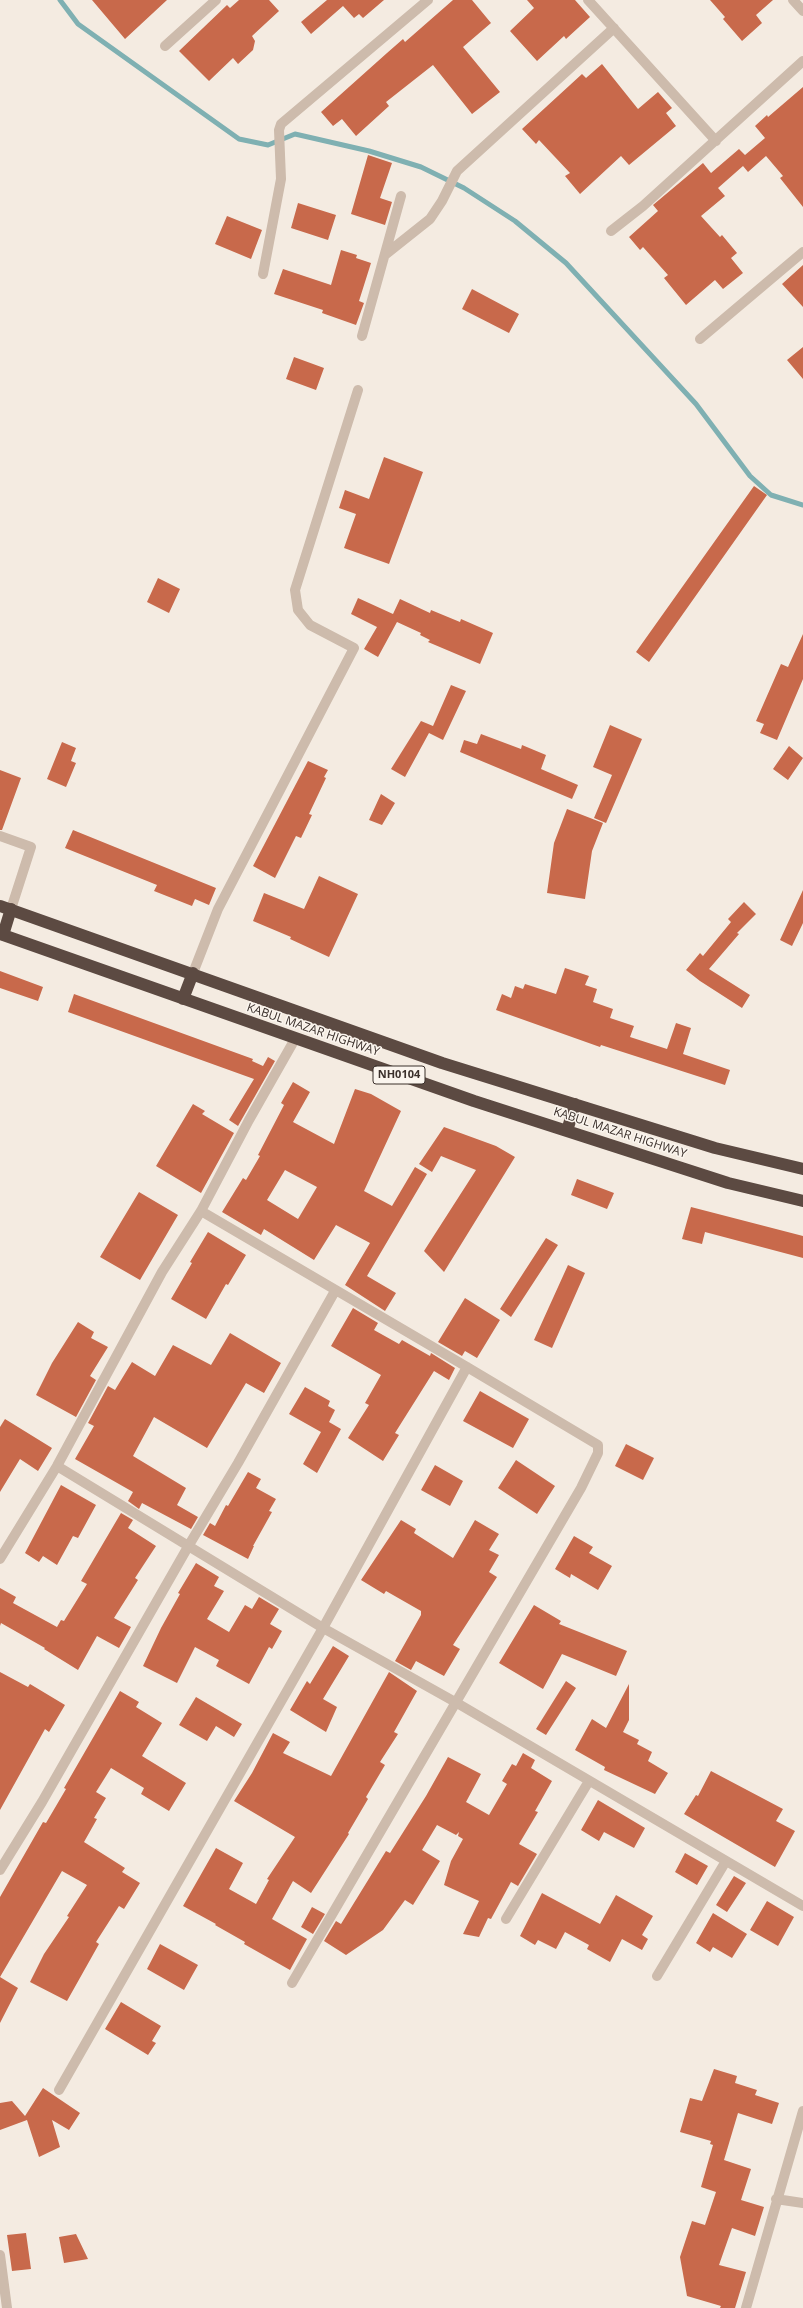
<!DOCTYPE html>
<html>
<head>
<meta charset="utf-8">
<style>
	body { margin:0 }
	canvas { display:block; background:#f4ebe1 }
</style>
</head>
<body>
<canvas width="803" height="2308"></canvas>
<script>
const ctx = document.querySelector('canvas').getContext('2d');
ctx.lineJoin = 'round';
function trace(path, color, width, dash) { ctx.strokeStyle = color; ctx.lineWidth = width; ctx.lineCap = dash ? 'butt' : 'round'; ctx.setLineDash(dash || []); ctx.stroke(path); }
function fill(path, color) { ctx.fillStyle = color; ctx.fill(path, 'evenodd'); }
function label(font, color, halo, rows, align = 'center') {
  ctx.font = font + ' "Open Sans",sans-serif'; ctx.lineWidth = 3; ctx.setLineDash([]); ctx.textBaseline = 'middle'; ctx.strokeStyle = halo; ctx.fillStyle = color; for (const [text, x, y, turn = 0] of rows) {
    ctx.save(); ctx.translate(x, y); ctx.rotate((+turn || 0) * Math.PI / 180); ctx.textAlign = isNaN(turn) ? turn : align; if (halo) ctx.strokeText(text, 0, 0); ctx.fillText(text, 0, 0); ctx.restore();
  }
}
trace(new Path2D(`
	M 60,0 L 78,24 L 239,139 L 268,145 L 295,134 L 369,151 L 421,167 L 464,188 L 515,221 L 566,263 L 696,404 L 750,476 L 771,495 L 803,505`), '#7fb0b2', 5);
fill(new Path2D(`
	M 92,0 L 167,0 L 125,39 Z
	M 239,0 L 269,0 L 279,11 L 252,36 L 255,41 L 253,50 L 238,64 L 233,58 L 209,81 L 179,51 L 227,5 L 230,8 Z
	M 327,0 L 384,0 L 363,18 L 359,14 L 354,18 L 343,6 L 311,34 L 301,22 Z
	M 453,0 L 472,0 L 491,23 L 463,47 L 500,92 L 472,114 L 433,65 L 386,102 L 389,106 L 356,136 L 342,119 L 333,126 L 321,112 L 387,53 L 403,39 L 405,42 Z
	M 527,0 L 575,0 L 590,17 L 566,39 L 564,36 L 537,61 L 510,31 L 534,8 Z
	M 710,0 L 773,0 L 756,15 L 762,23 L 742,41 L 723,19 L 725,17 Z
	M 602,64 L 638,109 L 658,92 L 672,108 L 666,113 L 676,126 L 629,165 L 621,156 L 580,194 L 565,176 L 570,173 L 539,140 L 536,144 L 522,129 L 582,74 L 586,78 Z
	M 803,87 L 803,207 L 780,178 L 783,176 L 766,156 L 748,172 L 743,166 L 718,188 L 725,196 L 701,216 L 720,237 L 722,235 L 737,253 L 731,258 L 743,273 L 723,289 L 715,280 L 686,305 L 664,278 L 668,275 L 643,247 L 640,250 L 629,237 L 658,211 L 653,205 L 703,163 L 711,173 L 739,149 L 745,155 L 765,138 L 755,126 L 767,115 L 768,117 Z
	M 368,155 L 392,163 L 380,198 L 392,202 L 385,225 L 351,214 Z
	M 298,203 L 336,215 L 328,240 L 291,228 Z
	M 227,216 L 262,230 L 251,259 L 215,244 Z
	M 341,250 L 357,255 L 356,258 L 371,263 L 359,301 L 364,303 L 356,325 L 322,313 L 323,310 L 274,294 L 283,269 L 331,285 Z
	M 803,265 L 803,307 L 782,284 Z
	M 472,289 L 519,314 L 509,333 L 462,309 Z
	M 803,347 L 803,379 L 787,360 Z
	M 294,357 L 324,368 L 316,390 L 286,379 Z
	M 384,457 L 423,472 L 389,564 L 344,548 L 356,514 L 339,508 L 345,490 L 369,499 Z
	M 754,486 L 767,495 L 649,662 L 636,652 Z
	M 158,578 L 180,589 L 169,613 L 147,602 Z
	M 358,598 L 393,614 L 400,599 L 430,613 L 431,610 L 460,622 L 461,619 L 493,633 L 480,664 L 428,642 L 430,640 L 420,635 L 421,633 L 397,622 L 378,657 L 364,649 L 377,627 L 351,614 Z
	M 803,634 L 803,679 L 777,740 L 760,733 L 764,724 L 756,721 L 781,664 L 788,667 Z
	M 451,685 L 466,691 L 443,740 L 429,733 L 405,777 L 391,769 L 421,721 L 433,726 Z
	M 610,725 L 642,739 L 606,823 L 594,818 L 612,775 L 593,767 Z
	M 481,734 L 521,749 L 522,745 L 546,755 L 541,769 L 578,785 L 572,799 L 460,752 L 464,740 L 477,744 Z
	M 62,742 L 76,748 L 71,761 L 76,763 L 66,787 L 47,779 Z
	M 789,746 L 803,758 L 788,780 L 773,769 Z
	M 308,761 L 328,770 L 324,777 L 326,778 L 309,814 L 312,815 L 301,838 L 296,836 L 275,878 L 253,866 Z
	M 0,770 L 21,778 L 2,830 L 0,830 Z
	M 381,794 L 395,803 L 382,825 L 369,820 Z
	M 567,809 L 603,823 L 592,851 L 585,899 L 547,893 L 554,843 Z
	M 73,830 L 216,888 L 209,905 L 195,899 L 192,906 L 154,891 L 157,885 L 65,848 Z
	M 319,876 L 358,894 L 329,957 L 290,939 L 291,937 L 253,921 L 264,893 L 304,909 Z
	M 803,890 L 803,923 L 792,946 L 780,940 Z
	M 744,902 L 756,914 L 737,933 L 739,934 L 709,969 L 750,995 L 742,1008 L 700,981 L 686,970 L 700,953 L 703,956 L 731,922 L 728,919 Z
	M 565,968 L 589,976 L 585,985 L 597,989 L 593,1002 L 613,1009 L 610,1018 L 634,1026 L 630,1037 L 667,1049 L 676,1023 L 691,1028 L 683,1054 L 730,1070 L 725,1085 L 601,1045 L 600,1047 L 496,1010 L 502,994 L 511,998 L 515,986 L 523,989 L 525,984 L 556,994 Z
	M 0,971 L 43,987 L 38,1001 L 0,988 Z
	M 74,994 L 253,1059 L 252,1061 L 263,1066 L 268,1057 L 275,1061 L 238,1126 L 229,1120 L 254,1079 L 68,1012 Z
	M 293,1082 L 310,1092 L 293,1122 L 334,1144 L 355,1089 L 371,1094 L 401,1111 L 364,1191 L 392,1206 L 415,1167 L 427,1174 L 367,1276 L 396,1293 L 385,1311 L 345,1285 L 370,1243 L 336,1225 L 314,1260 L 264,1229 L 261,1235 L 222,1212 L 243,1178 L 246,1180 L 260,1156 L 258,1155 L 284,1105 L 281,1103 ZM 285,1170 L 317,1187 L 298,1219 L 267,1200 Z
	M 193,1104 L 205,1111 L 202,1114 L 234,1133 L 201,1193 L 156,1166 Z
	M 444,1127 L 496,1146 L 515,1157 L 444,1272 L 424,1251 L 476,1170 L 441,1156 L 432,1172 L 419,1164 Z
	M 577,1179 L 614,1193 L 607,1209 L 571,1195 Z
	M 139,1192 L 178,1215 L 140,1280 L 100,1257 Z
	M 691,1207 L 803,1236 L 803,1258 L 705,1232 L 702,1244 L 682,1239 Z
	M 208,1232 L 246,1255 L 228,1285 L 226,1284 L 206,1319 L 171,1299 L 192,1263 L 190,1262 Z
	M 546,1238 L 558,1245 L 511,1317 L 500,1309 Z
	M 568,1265 L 585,1273 L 552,1348 L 534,1340 Z
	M 465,1298 L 500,1320 L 477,1358 L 465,1351 L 462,1356 L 438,1342 Z
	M 353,1308 L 378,1323 L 374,1330 L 399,1344 L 402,1340 L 430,1356 L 431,1353 L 455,1368 L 449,1380 L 434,1371 L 395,1433 L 399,1435 L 383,1461 L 348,1438 L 369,1405 L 365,1403 L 381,1375 L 331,1346 Z
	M 78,1322 L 94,1332 L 91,1338 L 108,1347 L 90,1376 L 96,1380 L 76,1417 L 36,1395 L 52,1363 Z
	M 230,1333 L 281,1363 L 264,1393 L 246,1383 L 207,1448 L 154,1417 L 133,1456 L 186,1488 L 177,1505 L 198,1517 L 191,1529 L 142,1503 L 139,1509 L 128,1501 L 133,1492 L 75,1459 L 94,1426 L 88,1423 L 108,1386 L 115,1390 L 132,1362 L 155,1376 L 173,1345 L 211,1365 Z
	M 305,1387 L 330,1401 L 328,1406 L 335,1410 L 329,1422 L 341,1429 L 317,1473 L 303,1464 L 321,1432 L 289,1414 Z
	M 480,1391 L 529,1419 L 513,1448 L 463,1421 Z
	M 5,1419 L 52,1448 L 38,1471 L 20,1459 L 0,1492 L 0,1427 Z
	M 626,1444 L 654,1458 L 643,1480 L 615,1466 Z
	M 516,1460 L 555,1486 L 537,1514 L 498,1488 Z
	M 435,1465 L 463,1481 L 450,1506 L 421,1490 Z
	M 248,1472 L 261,1479 L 256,1488 L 276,1499 L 269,1511 L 272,1512 L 253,1546 L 254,1546 L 248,1559 L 203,1535 L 210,1523 L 215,1526 L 226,1505 L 228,1506 Z
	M 61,1485 L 96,1505 L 78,1538 L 73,1536 L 57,1565 L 43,1556 L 39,1562 L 25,1553 Z
	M 121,1513 L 133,1520 L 128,1528 L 156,1546 L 135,1578 L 138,1580 L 114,1618 L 131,1627 L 119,1648 L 97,1636 L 78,1670 L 44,1649 L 45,1648 L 1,1623 L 0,1626 L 0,1588 L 16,1597 L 13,1603 L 57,1627 L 61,1620 L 64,1621 L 87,1584 L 81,1581 Z
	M 401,1520 L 416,1529 L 414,1533 L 453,1558 L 475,1520 L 499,1534 L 489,1550 L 499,1555 L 489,1572 L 497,1577 L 453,1645 L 460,1649 L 444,1676 L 416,1661 L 411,1670 L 395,1661 L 421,1615 L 421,1611 L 386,1591 L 384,1594 L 361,1580 Z
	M 574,1536 L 593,1547 L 589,1553 L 612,1566 L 598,1590 L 571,1574 L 570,1578 L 555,1569 Z
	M 196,1563 L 219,1577 L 214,1586 L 224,1591 L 207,1619 L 229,1632 L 245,1605 L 252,1609 L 259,1597 L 279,1609 L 270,1624 L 282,1631 L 272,1649 L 269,1647 L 249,1684 L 216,1666 L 219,1660 L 195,1647 L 177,1683 L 143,1666 L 161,1628 L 180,1594 L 178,1593 Z
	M 534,1605 L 561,1621 L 559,1624 L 627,1651 L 616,1676 L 562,1654 L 543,1689 L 499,1663 Z
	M 333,1646 L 349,1656 L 323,1699 L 337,1707 L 326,1732 L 290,1710 L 307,1681 L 310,1684 Z
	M 0,1672 L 28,1687 L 30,1684 L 65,1705 L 49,1732 L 45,1729 L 0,1810 Z
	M 389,1672 L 417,1691 L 394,1732 L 398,1734 L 380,1762 L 385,1765 L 366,1797 L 368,1799 L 348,1833 L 349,1834 L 311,1893 L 293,1881 L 272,1919 L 307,1939 L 290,1970 L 244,1944 L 245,1942 L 215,1925 L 216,1924 L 183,1906 L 216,1848 L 243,1863 L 229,1889 L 256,1904 L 269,1880 L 267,1879 L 295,1837 L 234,1801 L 252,1773 L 273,1733 L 290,1742 L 283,1753 L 331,1776 Z
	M 566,1681 L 576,1688 L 546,1735 L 536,1729 Z
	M 629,1684 L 629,1720 L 623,1732 L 639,1740 L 637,1744 L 652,1752 L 648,1761 L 668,1773 L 655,1794 L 604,1770 L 605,1767 L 575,1750 L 592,1719 L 606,1728 Z
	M 120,1691 L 139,1702 L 136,1707 L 162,1723 L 142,1756 L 186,1783 L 169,1811 L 141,1794 L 144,1788 L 111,1768 L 96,1792 L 106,1798 L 94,1818 L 97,1819 L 84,1842 L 125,1868 L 122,1872 L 140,1883 L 124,1909 L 119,1906 L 96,1942 L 99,1944 L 67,2001 L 30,1982 L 44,1954 L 69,1917 L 67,1916 L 87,1885 L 62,1871 L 0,1977 L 18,1988 L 0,2023 L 0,1897 L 43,1822 L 46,1823 L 66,1789 L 64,1788 Z
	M 196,1697 L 242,1724 L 234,1737 L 216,1726 L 207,1741 L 179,1725 Z
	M 523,1753 L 535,1760 L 531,1768 L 552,1781 L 535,1811 L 538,1812 L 519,1844 L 537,1854 L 518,1886 L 511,1882 L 491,1919 L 488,1918 L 479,1937 L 463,1934 L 479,1901 L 444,1885 L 451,1861 L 463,1839 L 458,1836 L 459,1832 L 456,1835 L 437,1825 L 422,1850 L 440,1861 L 413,1905 L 405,1900 L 383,1930 L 346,1955 L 324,1941 L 336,1921 L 341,1924 L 386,1851 L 390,1853 L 426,1796 L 448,1757 L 481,1774 L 466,1802 L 489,1815 L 507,1784 L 502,1781 L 512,1764 L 516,1766 Z
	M 711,1771 L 783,1809 L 776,1821 L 795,1831 L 775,1867 L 684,1814 L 696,1795 L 698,1796 Z
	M 598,1800 L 645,1828 L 634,1848 L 604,1832 L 599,1841 L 581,1830 Z
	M 685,1853 L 708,1866 L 697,1885 L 675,1872 Z
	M 734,1876 L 746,1883 L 727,1912 L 716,1905 Z
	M 542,1893 L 600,1924 L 616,1895 L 653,1916 L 642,1935 L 648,1939 L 642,1950 L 622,1939 L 610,1962 L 587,1949 L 589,1945 L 565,1932 L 556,1949 L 538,1940 L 535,1945 L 520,1936 Z
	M 767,1901 L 794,1917 L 778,1946 L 750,1930 Z
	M 312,1907 L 325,1914 L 313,1934 L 301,1927 Z
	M 713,1913 L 747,1934 L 732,1958 L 713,1947 L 710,1952 L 696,1943 Z
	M 160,1944 L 198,1965 L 184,1990 L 147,1969 Z
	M 121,2002 L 161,2026 L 152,2041 L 156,2043 L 148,2055 L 105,2029 Z
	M 714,2069 L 737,2076 L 735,2083 L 757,2090 L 755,2095 L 779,2103 L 772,2124 L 738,2113 L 724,2160 L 751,2169 L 741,2200 L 764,2207 L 755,2236 L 732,2228 L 719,2265 L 746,2272 L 735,2308 L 720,2308 L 721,2306 L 687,2296 L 680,2257 L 692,2221 L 705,2225 L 716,2192 L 701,2187 L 713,2145 L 710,2144 L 711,2141 L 680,2132 L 690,2098 L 702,2101 Z
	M 43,2088 L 80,2113 L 69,2130 L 52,2120 L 60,2147 L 39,2157 L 27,2120 L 0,2130 L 0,2103 L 12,2101 L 25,2116 Z
	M 26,2233 L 31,2269 L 12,2271 L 7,2235 Z
	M 76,2234 L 88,2259 L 64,2263 L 59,2237 Z`), '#c8694b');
trace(new Path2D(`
	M 0,836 L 31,847 L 11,909
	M 193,973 L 218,909 L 354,648 L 310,625 L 298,610 L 295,590 L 358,390`), '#cdbbac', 10);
trace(new Path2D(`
	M 588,0 L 716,141
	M 793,0 L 803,11
	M 165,46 L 216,0
	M 611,231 L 643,206 L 803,61
	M 386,254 L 430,219 L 442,201 L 457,171 L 614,28
	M 263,274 L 281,179 L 279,130 L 281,124 L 428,0
	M 362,336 L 401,196
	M 700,339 L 803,252
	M 201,1211 L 467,1367 L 598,1445 L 598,1453 L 581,1488 L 292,1983
	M 57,1466 L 323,1628 L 457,1703 L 803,1906
	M 0,1559 L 57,1466 L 162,1272 L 201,1211 L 249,1120 L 295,1039
	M 0,1870 L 42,1802 L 189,1545 L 238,1463 L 335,1291
	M 506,1919 L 589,1781
	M 657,1976 L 726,1861
	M 59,2090 L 323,1628 L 467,1367
	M 776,2199 L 803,2203
	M 0,2255 L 7,2308
	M 746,2308 L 803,2111`), '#cdbbac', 10);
trace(new Path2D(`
	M 0,906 L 442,1063 L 715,1148 L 803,1169
	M 0,934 L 474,1101 L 728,1183 L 803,1201
	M 3,935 L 11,909
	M 183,999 L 193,973
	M 567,1131 L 575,1104`), '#5c4a42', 12);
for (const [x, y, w] of [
	[399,1075,52]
]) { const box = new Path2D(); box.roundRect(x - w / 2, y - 9, w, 18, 3); ctx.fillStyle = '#fbf5ee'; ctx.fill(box); trace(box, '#3b302b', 1); }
label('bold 11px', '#3b302b', null, [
	["NH0104",399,1075]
]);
label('12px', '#3b302b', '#fbf5ee', [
	["KABUL MAZAR HIGHWAY",313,1030,19],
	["KABUL MAZAR HIGHWAY",620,1133,18]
]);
</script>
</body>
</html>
